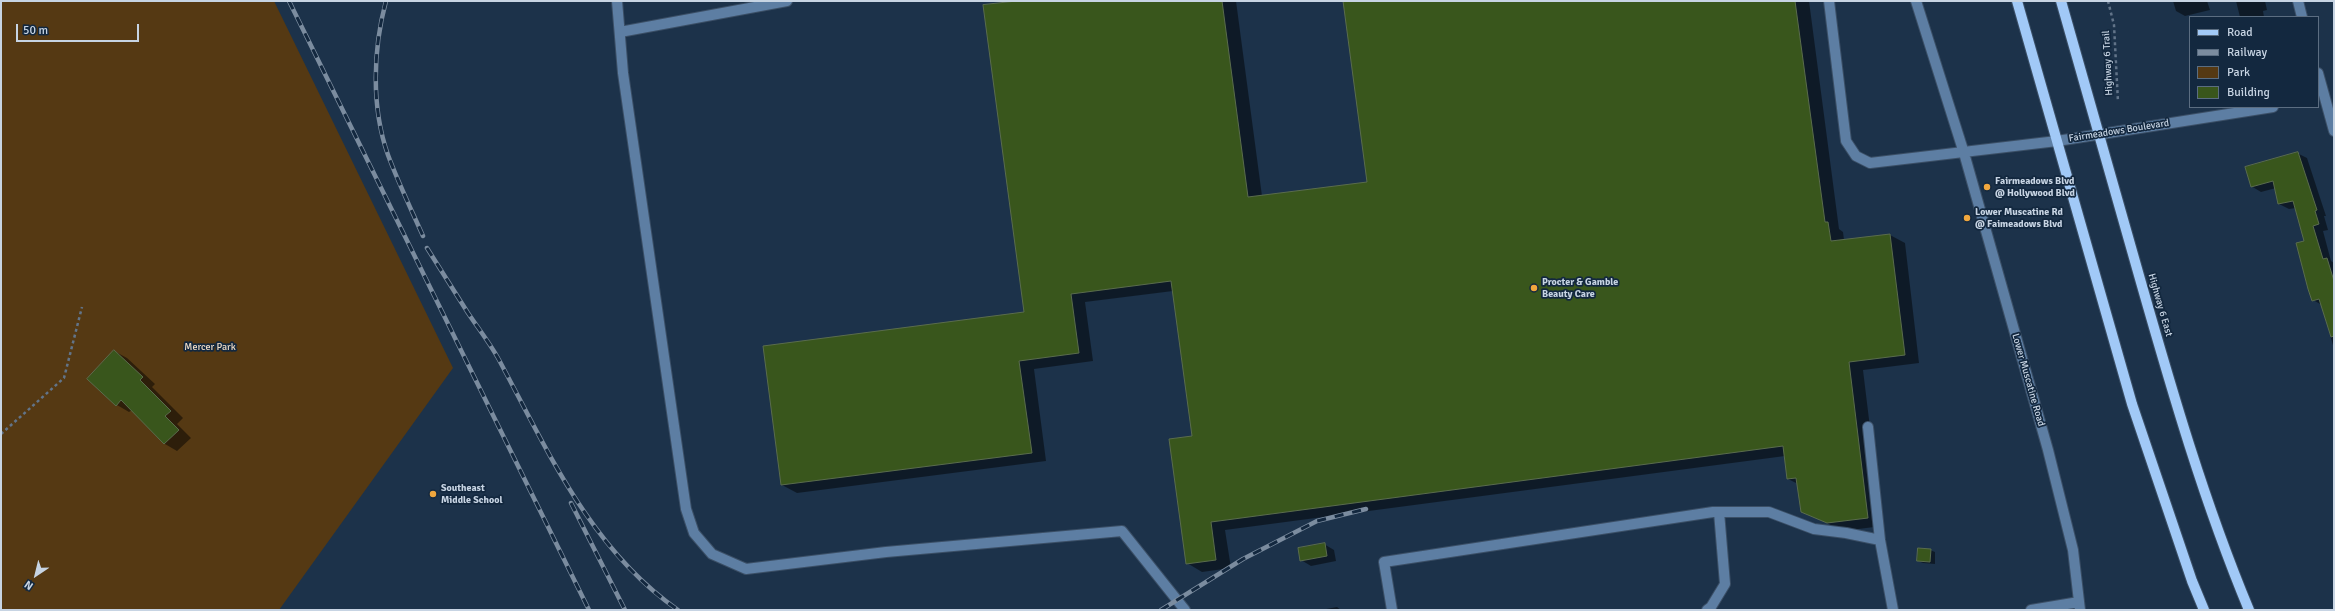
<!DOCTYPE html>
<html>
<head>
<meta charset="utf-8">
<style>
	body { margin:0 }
	#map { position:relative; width:2335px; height:611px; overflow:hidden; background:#1c324a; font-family:Signika,sans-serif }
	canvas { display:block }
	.frame { position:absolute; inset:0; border:2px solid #c7d4e3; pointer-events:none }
	.legend { position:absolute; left:2189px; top:16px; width:130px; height:92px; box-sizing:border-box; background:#13283f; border:1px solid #5b6d81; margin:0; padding:5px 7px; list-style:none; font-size:12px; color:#c7d4e3 }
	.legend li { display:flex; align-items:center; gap:8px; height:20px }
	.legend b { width:20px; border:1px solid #5b6d81 }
	.north { position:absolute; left:16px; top:555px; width:40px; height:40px; -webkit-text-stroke:3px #13283f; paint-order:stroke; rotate:215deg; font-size:11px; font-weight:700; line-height:16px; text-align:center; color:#c7d4e3 }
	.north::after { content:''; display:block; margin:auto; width:14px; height:18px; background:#c7d4e3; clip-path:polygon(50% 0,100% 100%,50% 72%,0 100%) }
	.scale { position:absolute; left:16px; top:24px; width:123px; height:18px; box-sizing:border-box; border:2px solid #c7d4e3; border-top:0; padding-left:5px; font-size:12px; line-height:14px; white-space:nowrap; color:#c7d4e3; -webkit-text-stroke:3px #13283f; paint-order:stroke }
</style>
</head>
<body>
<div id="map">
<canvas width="2335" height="611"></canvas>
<div class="frame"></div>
<ul class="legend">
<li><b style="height:5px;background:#a1c9f7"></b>Road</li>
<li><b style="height:5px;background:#7b8c9f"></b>Railway</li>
<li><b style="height:11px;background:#553913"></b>Park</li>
<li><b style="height:11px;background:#39561c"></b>Building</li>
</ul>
<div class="north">N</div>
<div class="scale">50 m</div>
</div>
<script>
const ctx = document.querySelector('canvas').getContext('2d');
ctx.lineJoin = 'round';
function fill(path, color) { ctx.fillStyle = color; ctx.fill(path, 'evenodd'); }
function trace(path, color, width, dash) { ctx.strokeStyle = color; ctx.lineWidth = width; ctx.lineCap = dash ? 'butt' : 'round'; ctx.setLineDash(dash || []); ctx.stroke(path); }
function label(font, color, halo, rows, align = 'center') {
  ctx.font = font + ' Signika,sans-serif'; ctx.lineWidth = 3.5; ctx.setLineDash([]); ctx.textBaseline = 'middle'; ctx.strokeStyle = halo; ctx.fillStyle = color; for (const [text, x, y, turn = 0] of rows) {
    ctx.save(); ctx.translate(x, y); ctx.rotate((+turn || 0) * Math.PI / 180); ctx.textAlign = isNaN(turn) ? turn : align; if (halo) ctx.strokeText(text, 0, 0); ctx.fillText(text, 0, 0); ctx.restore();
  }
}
fill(new Path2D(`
	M 1,1 L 274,1 L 453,368 L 279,610 L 1,610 Z`), '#553913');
fill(new Path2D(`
	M 1025,1 L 1236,1 L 1262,196 L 1368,182 L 1344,1 L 1809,1 L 1839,229 L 1843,232 L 1844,240 L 1890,235 L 1905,243 L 1919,363 L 1863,370 L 1882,526 L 1843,531 L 1802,511 L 1798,484 L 1788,479 L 1785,456 L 1225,530 L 1231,568 L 1202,572 L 1187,563 L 1193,437 L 1173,291 L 1085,302 L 1093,361 L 1034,369 L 1046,461 L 797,493 L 782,485 L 1025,313 Z
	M 2173,1 L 2207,1 L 2210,10 L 2185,16 L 2176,11 Z
	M 2236,1 L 2265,1 L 2267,10 L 2263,11 L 2264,17 L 2240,17 Z
	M 2297,153 L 2307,158 L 2326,216 L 2324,216 L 2328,230 L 2323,231 L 2331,261 L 2334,263 L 2334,349 L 2322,305 L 2313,300 L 2305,241 L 2296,208 L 2289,209 L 2279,204 L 2276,188 L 2261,192 L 2251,186 Z
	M 114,351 L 127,358 L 155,384 L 152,387 L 183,418 L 177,424 L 191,438 L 177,451 L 165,444 L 132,410 L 129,412 L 117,405 Z
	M 1324,544 L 1334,550 L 1336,561 L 1311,566 L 1301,560 Z
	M 1930,550 L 1935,552 L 1935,564 L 1923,563 L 1918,561 Z
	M 1337,607 L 1341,610 L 1321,610 Z`), '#0007');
const building = new Path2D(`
	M 1017,1 L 1222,1 L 1248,197 L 1367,182 L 1343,1 L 1795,1 L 1825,222 L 1828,222 L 1831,241 L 1890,234 L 1905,355 L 1849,362 L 1868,518 L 1827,523 L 1801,512 L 1796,478 L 1787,479 L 1783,446 L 1211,522 L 1216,560 L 1186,564 L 1169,439 L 1192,436 L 1171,281 L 1071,294 L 1079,353 L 1019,361 L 1032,453 L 781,485 L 763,346 L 1024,312 L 983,5 Z
	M 2298,152 L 2317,210 L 2315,211 L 2319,224 L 2313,226 L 2323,259 L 2327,258 L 2334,281 L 2334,336 L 2331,337 L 2319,299 L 2312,301 L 2308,289 L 2296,243 L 2304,241 L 2293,201 L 2278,204 L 2273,181 L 2251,187 L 2245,167 Z
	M 114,350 L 143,377 L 140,380 L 171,411 L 165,416 L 179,430 L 164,444 L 121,400 L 116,406 L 87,379 Z
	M 1325,543 L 1327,556 L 1300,561 L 1298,548 Z
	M 1918,548 L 1931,549 L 1930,562 L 1917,561 Z`);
fill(building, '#39561c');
trace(building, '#5a6c4d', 1);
const minor = new Path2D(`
	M 617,1 L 623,73 L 686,509 L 694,533 L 712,554 L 746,569 L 886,552 L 1122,531 L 1185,610
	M 1829,1 L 1846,141 L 1856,156 L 1870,163 L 2057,141 L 2273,107
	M 1916,1 L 1964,153 L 2048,450 L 2073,550 L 2080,610
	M 2298,1 L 2302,17
	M 620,32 L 787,1
	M 2318,73 L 2334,131
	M 1868,427 L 1880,540 L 1893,610
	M 1392,610 L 1384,562 L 1713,512 L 1769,512 L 1814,529 L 1846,533 L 1880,540
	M 1707,610 L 1711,607 L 1725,584 L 1719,512
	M 2031,610 L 2079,602`);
const major = new Path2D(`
	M 2017,1 L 2132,404 L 2192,581 L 2204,610
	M 2061,1 C 2087,94 2114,186 2140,279 C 2172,391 2204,502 2249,610`);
trace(minor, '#3b4f66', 12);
trace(major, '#3b4f66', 12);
trace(new Path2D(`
	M 2108,1 L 2114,25 L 2118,102
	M 1,434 L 64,378 L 82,307`), '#627489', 2.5, [3, 3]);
trace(minor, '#5d7ea3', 10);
trace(major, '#a1c9f7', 10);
const rail = new Path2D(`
	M 289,1 L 589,610
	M 386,1 C 373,49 371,107 388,155 C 398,182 411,209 423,236
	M 427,248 C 441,270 454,291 468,313 C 478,328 489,342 498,358 C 547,449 590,549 678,610
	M 571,503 L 625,610
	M 1161,610 L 1243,559 L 1317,521 L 1366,509`);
trace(rail, '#7b8c9f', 4.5);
trace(rail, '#13283f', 3, [9]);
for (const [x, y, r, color] of [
	[1987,187,4,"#f0a73e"],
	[1967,218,4,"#f0a73e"],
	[1534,288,4,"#f0a73e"],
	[433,494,4,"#f0a73e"]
]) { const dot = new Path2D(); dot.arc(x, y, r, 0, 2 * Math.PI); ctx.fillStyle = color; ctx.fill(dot); trace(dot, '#13283f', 1.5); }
label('10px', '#c7d4e3', '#13283f', [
	["Highway 6 Trail",2108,63,-93],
	["Fairmeadows Boulevard",2119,131,-9],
	["Highway 6 East",2160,305,74],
	["Lower Muscatine Road",2028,380,74]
]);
label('bold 10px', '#c7d4e3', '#13283f', [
	["Fairmeadows Blvd",1995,181],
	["@ Hollywood Blvd",1995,193],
	["Lower Muscatine Rd",1975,212],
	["@ Faimeadows Blvd",1975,224],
	["Procter & Gamble",1542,282],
	["Beauty Care",1542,294],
	["Southeast",441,488],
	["Middle School",441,500]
], 'left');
label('10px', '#f0ddc7', '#13283f', [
	["Mercer Park",210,347]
]);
</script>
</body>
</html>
